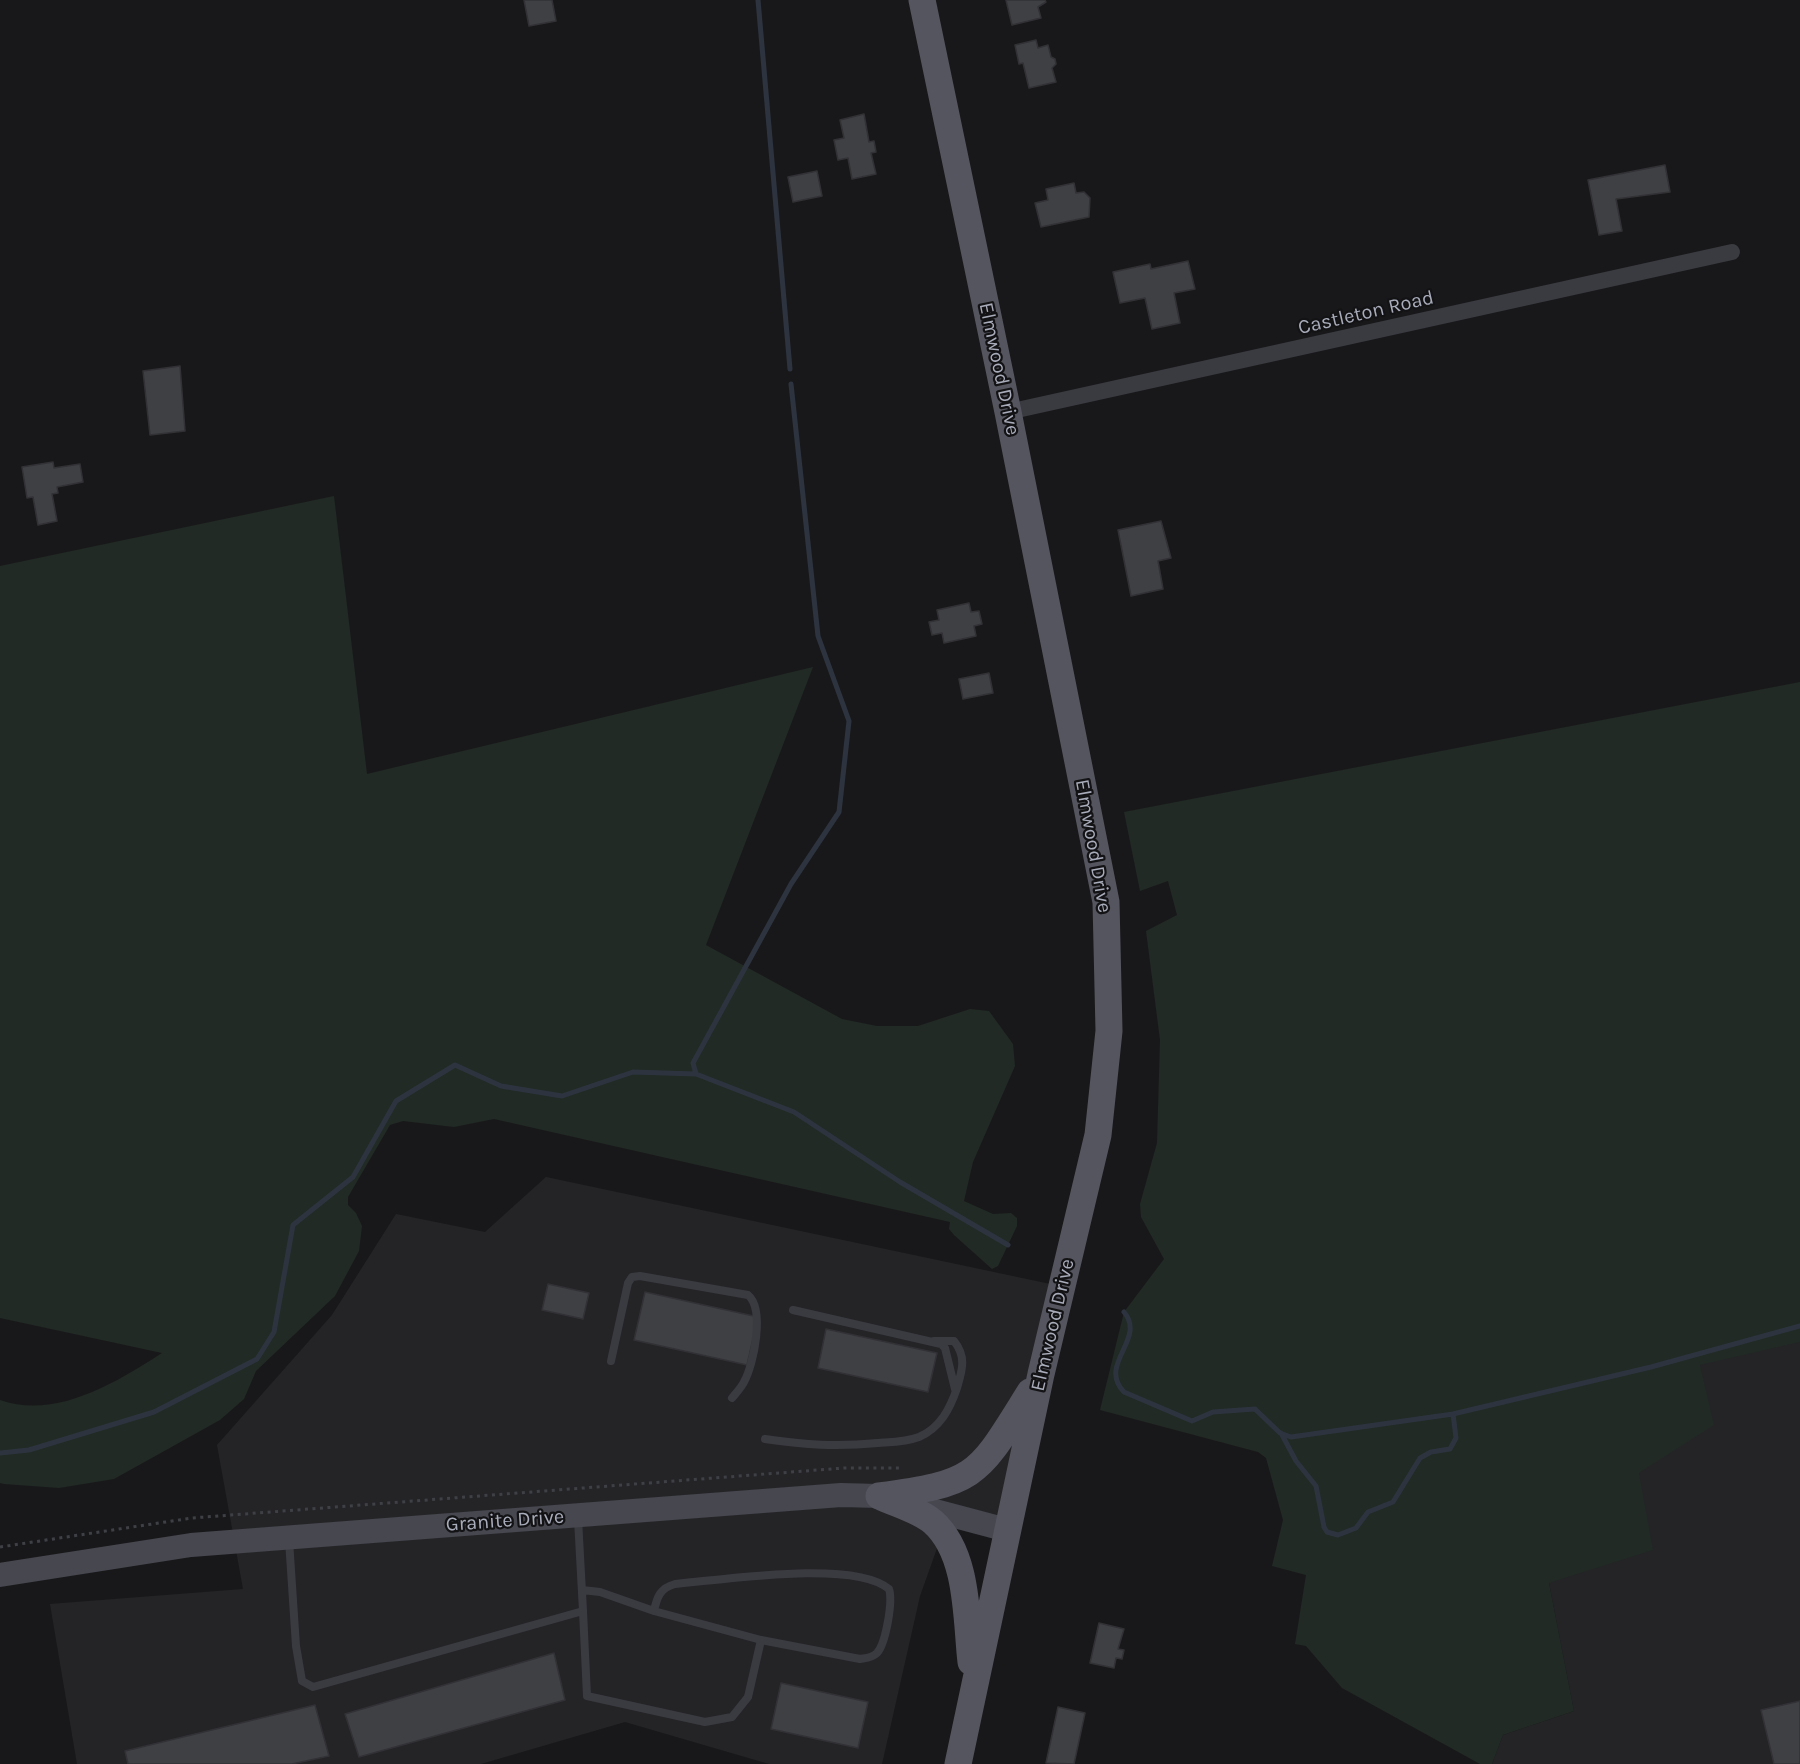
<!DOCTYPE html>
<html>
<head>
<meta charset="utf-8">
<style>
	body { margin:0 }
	canvas { display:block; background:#18181a }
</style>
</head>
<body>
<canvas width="1800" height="1764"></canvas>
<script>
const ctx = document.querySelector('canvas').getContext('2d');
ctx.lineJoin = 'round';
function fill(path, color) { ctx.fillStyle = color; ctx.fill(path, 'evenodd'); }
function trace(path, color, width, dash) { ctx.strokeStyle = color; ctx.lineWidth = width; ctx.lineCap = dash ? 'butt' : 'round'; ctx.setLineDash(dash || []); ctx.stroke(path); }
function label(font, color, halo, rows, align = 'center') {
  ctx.font = font + ' Karla,sans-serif'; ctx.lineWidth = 4.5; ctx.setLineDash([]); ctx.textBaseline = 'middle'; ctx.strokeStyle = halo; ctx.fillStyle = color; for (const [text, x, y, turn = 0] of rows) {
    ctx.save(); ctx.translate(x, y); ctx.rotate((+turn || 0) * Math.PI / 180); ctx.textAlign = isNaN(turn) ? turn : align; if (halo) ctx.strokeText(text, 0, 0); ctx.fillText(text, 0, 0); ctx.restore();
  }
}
fill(new Path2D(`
	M 546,1177 L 1055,1285 L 999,1535 L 946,1523 L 920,1596 L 882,1764 L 769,1764 L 625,1722 L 481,1764 L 77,1764 L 50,1604 L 243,1589 L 217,1445 L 332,1315 L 396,1214 L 485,1232 Z
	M 1800,1310 L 1800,1764 L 1492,1764 L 1503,1735 L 1574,1711 L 1549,1583 L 1620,1366 Z`), '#242427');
fill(new Path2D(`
	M 334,496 L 367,774 L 813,667 L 706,945 L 842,1019 L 877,1026 L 918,1026 L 970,1009 L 989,1011 L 1013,1044 L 1015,1066 L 973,1162 L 964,1201 L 993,1214 L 1011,1213 L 1017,1218 L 1017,1226 L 998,1266 L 992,1269 L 954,1235 L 949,1229 L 950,1222 L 494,1119 L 454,1127 L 403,1121 L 390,1125 L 348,1197 L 348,1205 L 356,1213 L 362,1226 L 359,1251 L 335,1296 L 256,1371 L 244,1399 L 220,1420 L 114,1479 L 59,1488 L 4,1484 L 0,1483 L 0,1400 C 56,1420 117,1382 162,1353 L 0,1318 L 0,566 Z
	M 1800,682 L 1800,1342 L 1700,1365 L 1714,1425 L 1639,1473 L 1653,1550 L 1549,1583 L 1574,1711 L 1503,1735 L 1492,1764 L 1480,1764 L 1342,1688 L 1306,1646 L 1295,1644 L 1306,1575 L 1272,1566 L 1283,1520 L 1266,1458 L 1258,1452 L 1100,1410 L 1124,1312 L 1164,1259 L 1141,1217 L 1140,1204 L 1157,1143 L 1160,1040 L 1146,931 L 1177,915 L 1168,881 L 1140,891 L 1124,812 Z`), '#212a24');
trace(new Path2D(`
	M 758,0 L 790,369
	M 696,1074 L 693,1063 L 791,884 L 839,812 L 849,721 L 818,636 L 791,384
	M 1124,1312 C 1147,1339 1097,1364 1124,1392 L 1192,1421 L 1213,1412 L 1255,1409 L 1280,1433 L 1291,1437 L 1453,1414 L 1651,1367 L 1800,1326
	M 1281,1433 L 1296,1461 L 1316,1486 L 1324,1527 L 1327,1532 L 1338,1535 L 1356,1528 L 1368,1512 L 1393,1502 L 1420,1458 L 1431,1452 L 1450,1449 L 1456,1438 L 1453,1414
	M 0,1453 L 29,1450 L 154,1412 L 257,1359 L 274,1332 L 293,1225 L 353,1177 L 396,1101 L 455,1065 L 501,1086 L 562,1096 L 633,1072 L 696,1074 L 794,1112 L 900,1182 L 1008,1245`), '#2d343f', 5);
const building = new Path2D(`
	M 524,0 L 552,0 L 556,21 L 529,26 Z
	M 1006,0 L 1045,0 L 1046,2 L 1038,7 L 1041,18 L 1012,25 Z
	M 1036,40 L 1038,48 L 1048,45 L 1051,57 L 1055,59 L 1056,64 L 1052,68 L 1056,82 L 1029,88 L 1023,63 L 1019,64 L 1015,45 Z
	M 864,114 L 869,142 L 874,141 L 876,152 L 871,153 L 876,174 L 852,179 L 848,158 L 838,160 L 834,140 L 844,138 L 840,120 Z
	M 1665,165 L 1670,192 L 1616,199 L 1622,231 L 1599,235 L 1588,180 Z
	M 817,171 L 822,196 L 793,202 L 788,177 Z
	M 1074,183 L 1076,193 L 1084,192 L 1090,198 L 1089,217 L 1041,227 L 1035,203 L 1048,200 L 1046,189 Z
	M 1188,261 L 1195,289 L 1174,293 L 1180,323 L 1152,329 L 1145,298 L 1120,303 L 1113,272 L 1150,264 L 1151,269 Z
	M 180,366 L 185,431 L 150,435 L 143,371 Z
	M 53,462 L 54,468 L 80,464 L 83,482 L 57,487 L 58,493 L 52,494 L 57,521 L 38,525 L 33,497 L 27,498 L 22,467 Z
	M 1161,521 L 1171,558 L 1158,561 L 1163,589 L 1131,596 L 1118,530 Z
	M 969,603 L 971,612 L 979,611 L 982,624 L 974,626 L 976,636 L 944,643 L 942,633 L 932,635 L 929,622 L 939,620 L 937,610 Z
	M 989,673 L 993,693 L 963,699 L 959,679 Z
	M 548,1284 L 589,1293 L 583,1319 L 542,1310 Z
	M 645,1292 L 758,1317 L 747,1365 L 634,1340 Z
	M 826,1329 L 937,1353 L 928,1392 L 818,1368 Z
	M 1099,1623 L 1124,1629 L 1118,1649 L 1124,1650 L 1122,1659 L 1116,1658 L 1114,1668 L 1090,1663 Z
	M 554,1653 L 565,1700 L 359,1757 L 345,1714 Z
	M 781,1683 L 868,1702 L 858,1748 L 771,1729 Z
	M 1800,1701 L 1800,1764 L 1774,1764 L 1761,1710 Z
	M 315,1705 L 329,1756 L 292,1764 L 128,1764 L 125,1751 Z
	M 1058,1707 L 1085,1713 L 1074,1764 L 1046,1763 Z`);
fill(building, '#3f4044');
trace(building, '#323236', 1.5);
trace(new Path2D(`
	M 0,1547 L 192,1518 L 844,1468 L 902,1468`), '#3e4046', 3, [3, 4.5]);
trace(new Path2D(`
	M 793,1310 L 941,1344 L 945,1348 L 955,1389
	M 611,1361 L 628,1283 L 632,1277 L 640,1276 L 748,1295 C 765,1309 754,1364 744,1382 C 741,1388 736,1393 732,1398
	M 765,1439 C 806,1445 836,1447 878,1443 C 892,1442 906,1442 919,1437 C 940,1428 950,1409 957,1388 C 962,1371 967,1357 954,1341 L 934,1341
	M 289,1540 L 296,1646 L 302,1681 L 313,1687 L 583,1611 L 578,1519
	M 582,1590 L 600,1592 L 654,1611
	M 583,1611 L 587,1696 L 705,1722 L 732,1717 L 748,1697 L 761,1640 L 860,1659 C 866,1658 872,1658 877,1653 C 886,1643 893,1601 889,1589 C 854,1559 722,1580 675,1584 C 660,1588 657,1597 654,1611 L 761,1640`), '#3a3b41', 8);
trace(new Path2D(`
	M 1008,412 L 1732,252`), '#3a3b41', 16);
trace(new Path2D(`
	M 0,1575 L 191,1545 L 841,1495 L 879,1496 L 1007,1530`), '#46474f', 24);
trace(new Path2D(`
	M 922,0 L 1008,412 L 1106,902 L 1109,1031 L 1098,1135 L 1041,1374 L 958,1764
	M 879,1496 C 896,1504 919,1510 933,1522 C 969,1554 966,1619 971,1662
	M 879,1496 C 979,1483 978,1475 1030,1392`), '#54555e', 27);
label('20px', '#a9acba', '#131315', [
	["Castleton Road",1366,313,-13],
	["Elmwood Drive",999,369,78],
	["Elmwood Drive",1093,846,80],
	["Elmwood Drive",1053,1325,-77],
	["Granite Drive",505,1521,-4]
]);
</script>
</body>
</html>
